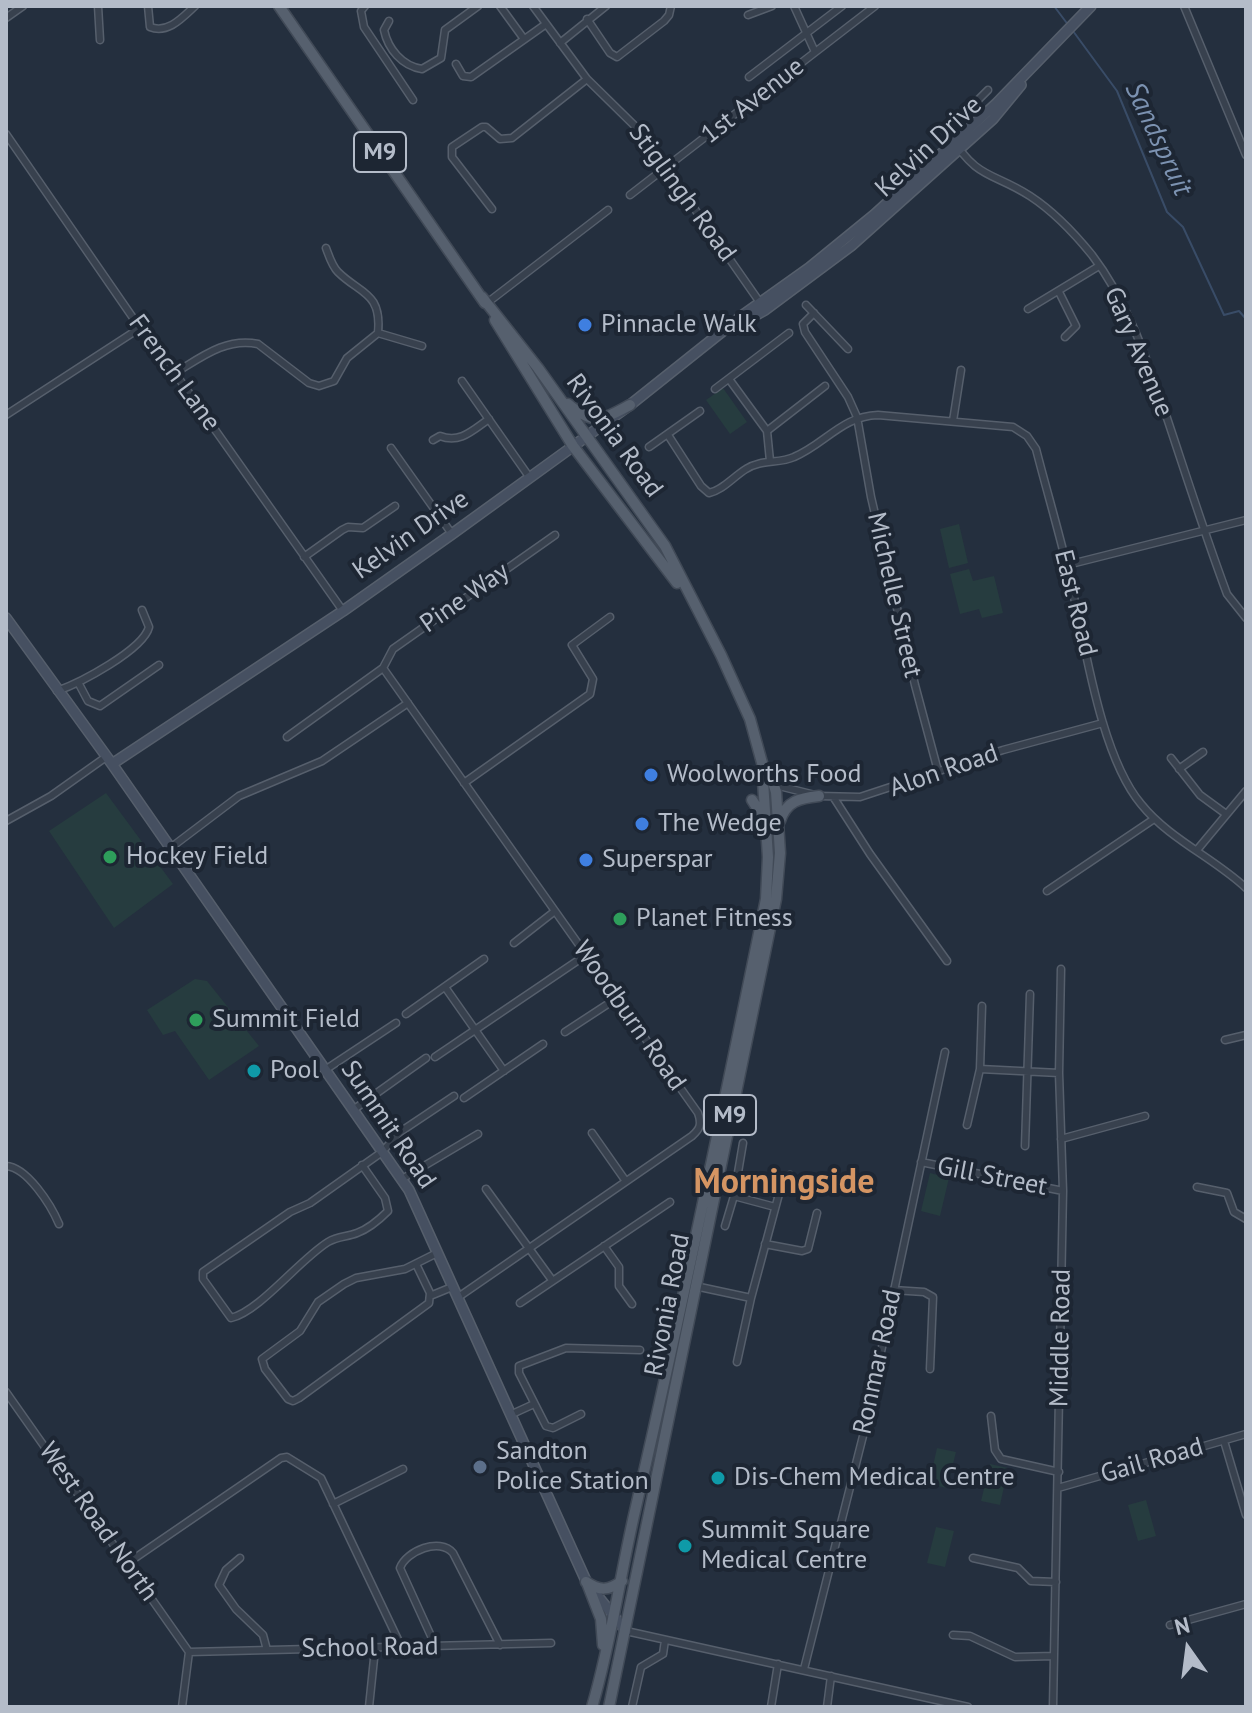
<!DOCTYPE html>
<html>
<head>
<meta charset="utf-8">
<style>
	body { margin:0 }
	#map { position:relative; width:1252px; height:1713px; overflow:hidden; background:#242f3e; font-family:"PT Sans",sans-serif }
	canvas { display:block }
	.frame { position:absolute; inset:0; border:8px solid #b4bcc9; pointer-events:none }
	.north { position:absolute; left:1148px; top:1609px; width:80px; height:80px; -webkit-text-stroke:6px #1d2633; paint-order:stroke; rotate:346deg; font-size:22px; font-weight:700; line-height:32px; text-align:center; color:#b4bcc9 }
	.north::after { content:''; display:block; margin:auto; width:28px; height:36px; background:#b4bcc9; clip-path:polygon(50% 0,100% 100%,50% 72%,0 100%) }
</style>
</head>
<body>
<div id="map">
<canvas width="1252" height="1713"></canvas>
<div class="frame"></div>
<div class="north">N</div>
</div>
<script>
const ctx = document.querySelector('canvas').getContext('2d');
ctx.lineJoin = 'round';
function fill(path, color) { ctx.fillStyle = color; ctx.fill(path, 'evenodd'); }
function trace(path, color, width, dash) { ctx.strokeStyle = color; ctx.lineWidth = width; ctx.lineCap = dash ? 'butt' : 'round'; ctx.setLineDash(dash || []); ctx.stroke(path); }
function label(font, color, halo, rows, align = 'center') {
  ctx.font = font + ' "PT Sans",sans-serif'; ctx.lineWidth = 8; ctx.setLineDash([]); ctx.textBaseline = 'middle'; ctx.strokeStyle = halo; ctx.fillStyle = color; for (const [text, x, y, turn = 0] of rows) {
    ctx.save(); ctx.translate(x, y); ctx.rotate((+turn || 0) * Math.PI / 180); ctx.textAlign = isNaN(turn) ? turn : align; if (halo) ctx.strokeText(text, 0, 0); ctx.fillText(text, 0, 0); ctx.restore();
  }
}
fill(new Path2D(`
	M 723,388 L 747,422 L 730,434 L 706,400 Z
	M 959,524 L 968,563 L 949,568 L 940,529 Z
	M 969,569 L 973,581 L 994,576 L 1003,613 L 982,618 L 979,609 L 960,614 L 950,574 Z
	M 106,793 L 173,884 L 114,928 L 49,831 Z
	M 195,979 L 207,981 L 259,1046 L 209,1080 L 175,1031 L 163,1035 L 147,1010 Z
	M 930,1173 L 949,1178 L 940,1216 L 921,1211 Z
	M 937,1448 L 956,1452 L 947,1488 L 929,1484 Z
	M 990,1464 L 1008,1468 L 1000,1505 L 981,1501 Z
	M 1146,1500 L 1156,1536 L 1138,1541 L 1128,1505 Z
	M 936,1527 L 954,1531 L 945,1567 L 927,1563 Z`), '#263c3f');
trace(new Path2D(`
	M 1054,6 L 1069,26
	M 1073,31 L 1117,91 L 1167,212 L 1183,227 L 1224,315 L 1239,311 L 1246,319`), '#394c67', 2);
const street = new Path2D(`
	M 98,6 L 100,40
	M 148,6 L 150,27 C 168,34 182,18 195,6
	M 365,6 L 361,11 L 364,27 L 413,100
	M 500,6 L 524,39
	M 533,6 L 587,79 L 641,132 L 761,304
	M 794,6 L 815,52
	M 1184,6 L 1246,155
	M 748,15 L 772,6
	M 6,18 L 23,6
	M 587,19 L 610,53 L 617,57 L 664,21 L 669,15 L 671,6
	M 389,21 L 384,30 C 388,49 402,66 422,69 L 441,58 L 445,30 L 478,6
	M 560,43 L 606,6
	M 456,64 L 463,76 L 471,77 L 546,24
	M 749,77 L 842,6
	M 988,90 L 950,128 L 950,135 C 977,180 993,172 1030,196 C 1053,211 1075,234 1092,255 C 1128,302 1147,360 1166,415 C 1186,475 1205,535 1227,594 L 1246,618
	M 6,134 L 140,328 L 175,373 L 343,611
	M 630,195 L 875,6
	M 492,209 L 452,157 L 452,147 L 482,127 L 486,127 L 500,139 L 512,138 L 587,79
	M 1059,292 L 1076,326 L 1065,337
	M 487,303 L 608,210
	M 806,305 L 848,349
	M 1028,309 L 1099,266
	M 814,313 L 803,324 L 805,332 L 848,397 L 857,417 L 871,497 L 915,685 L 938,771
	M 378,333 L 422,346
	M 175,373 C 200,358 226,337 258,344 L 309,383 L 319,386 L 334,381 L 347,358 L 378,333 C 382,292 360,294 338,272 C 332,266 329,256 326,248
	M 729,379 L 767,431 L 770,461
	M 462,381 L 530,478
	M 715,389 L 789,333
	M 6,415 L 140,328
	M 953,421 L 961,370
	M 767,431 L 825,386
	M 668,435 L 701,486 L 709,493 C 723,490 733,477 746,469 C 761,459 779,464 794,457 C 825,444 842,416 878,415 L 1013,427 L 1027,436 L 1036,449 C 1047,492 1060,535 1070,579 C 1085,643 1100,755 1141,804 C 1169,839 1214,858 1246,888
	M 433,440 L 440,436 C 460,444 473,430 489,419
	M 649,447 L 700,411
	M 391,448 L 452,534
	M 304,557 L 342,530 L 348,527 L 363,528 L 395,506
	M 1067,565 L 1246,520
	M 383,668 L 698,1113 C 702,1124 700,1129 692,1136 L 457,1298
	M 383,668 L 393,649 L 555,535
	M 79,684 L 88,701 L 100,706 L 159,665
	M 57,691 C 80,683 143,650 149,627 L 142,610
	M 287,737 L 383,668
	M 1171,758 L 1200,795 L 1226,814
	M 1179,769 L 1203,752
	M 774,780 L 783,787 L 819,796 L 860,797 L 1003,750 L 1103,723
	M 464,783 L 590,694 L 593,679 L 572,645 L 610,617
	M 834,798 L 870,854 L 947,961
	M 6,821 L 51,796 L 106,757
	M 169,849 L 239,796 L 322,761 L 408,703
	M 1197,850 L 1246,791
	M 1047,891 L 1154,819
	M 514,943 L 555,911
	M 445,987 L 504,1071
	M 406,1014 L 484,959
	M 565,1032 L 617,998
	M 1225,1040 L 1246,1035
	M 435,1057 L 586,955
	M 980,1069 L 1059,1073
	M 325,1070 L 396,1023
	M 464,1098 L 543,1044
	M 353,1110 L 426,1058
	M 967,1125 L 980,1069 L 982,1006
	M 592,1133 L 625,1180
	M 1061,1139 L 1145,1116
	M 743,1143 L 734,1196 L 775,1207
	M 1025,1146 L 1030,994
	M 921,1162 L 1063,1191
	M 362,1165 L 385,1198 L 388,1211 C 380,1219 368,1229 357,1233 C 347,1237 338,1236 328,1242 C 299,1260 260,1311 231,1318 L 203,1279 L 203,1272 L 290,1212 L 310,1203 L 382,1152 L 400,1132 L 454,1096
	M 6,1166 C 27,1167 51,1205 59,1224
	M 402,1179 L 478,1134
	M 745,1186 L 779,1194
	M 1197,1187 L 1227,1193 L 1234,1212 L 1246,1219
	M 486,1189 L 552,1280
	M 725,1226 L 734,1196
	M 765,1244 L 802,1251 L 808,1249 L 817,1213
	M 604,1246 L 619,1267 L 619,1286 L 632,1304
	M 416,1264 L 430,1293 L 429,1303 L 299,1398 L 293,1401 L 288,1399 L 265,1369 L 262,1359 L 300,1331 L 318,1302 L 344,1284 L 356,1278 L 405,1269 L 437,1253
	M 695,1286 L 751,1298 L 779,1194 L 784,1181 L 790,1175
	M 893,1290 L 924,1292 L 933,1297 L 930,1369
	M 430,1296 L 452,1287
	M 520,1303 L 670,1202
	M 737,1362 L 751,1298
	M 6,1392 L 189,1652
	M 581,1414 L 553,1428 L 546,1426 L 519,1373 L 519,1366 L 566,1348 L 640,1350
	M 510,1415 L 534,1404
	M 991,1416 L 995,1450 L 1001,1459 L 1059,1472
	M 1224,1441 L 1246,1515
	M 1058,1488 L 1246,1434
	M 333,1504 L 403,1469
	M 135,1558 L 281,1458 L 287,1457 L 321,1478 L 402,1648
	M 240,1558 L 226,1570 L 219,1585 L 236,1609 L 263,1635 L 267,1650
	M 973,1558 L 1018,1568 L 1031,1581 L 1056,1582
	M 1170,1625 L 1246,1604
	M 626,1631 L 968,1707
	M 953,1635 L 970,1636 L 1015,1657 L 1054,1656
	M 436,1647 L 400,1568 C 406,1551 440,1537 453,1553 L 500,1645
	M 189,1652 L 551,1643
	M 804,1669 L 863,1436 L 945,1052
	M 182,1707 L 189,1652
	M 369,1707 L 375,1649
	M 632,1707 L 641,1667 L 663,1654 L 665,1640
	M 771,1707 L 778,1664
	M 827,1707 L 831,1676
	M 1053,1707 L 1063,1191 L 1059,1073 L 1061,969`);
const secondary = new Path2D(`
	M 734,327 L 765,310 L 851,246 L 993,119 L 1021,85
	M 6,618 L 112,764 L 409,1190 L 587,1583 L 626,1631
	M 112,764 L 343,611 L 452,534 L 630,405 L 743,315 L 809,268 L 874,215 L 997,103 L 1091,6`);
const primary = new Path2D(`
	M 279,6 L 485,303
	M 482,297 L 538,368 L 665,546 L 721,655 L 750,719 L 764,770 L 772,779 L 776,792 L 780,853 L 776,899 L 609,1707
	M 495,320 L 573,446 L 677,583
	M 568,404 C 594,426 602,420 630,405
	M 752,800 L 765,820
	M 780,821 C 786,801 800,798 819,796
	M 586,1582 C 600,1591 608,1591 622,1581
	M 587,1583 L 601,1619 L 603,1645
	M 592,1707 C 611,1643 620,1576 635,1511 C 682,1308 724,1104 766,899 L 768,857 L 763,781 L 765,772`);
trace(street, '#565f6c', 9);
trace(secondary, '#565f6c', 12);
trace(primary, '#414a57', 13);
trace(street, '#38414e', 6);
trace(secondary, '#465061', 9);
trace(primary, '#56606e', 10);
for (const [x, y, r, color] of [
	[585,325,8,"#3f7fe0"],
	[651,775,8,"#3f7fe0"],
	[642,824,8,"#3f7fe0"],
	[110,857,8,"#2e9e5b"],
	[586,860,8,"#3f7fe0"],
	[620,919,8,"#2e9e5b"],
	[196,1020,8,"#2e9e5b"],
	[254,1071,8,"#0f9aa8"],
	[480,1467,8,"#5c6f8a"],
	[718,1478,8,"#0f9aa8"],
	[685,1546,8,"#0f9aa8"]
]) { const dot = new Path2D(); dot.arc(x, y, r, 0, 2 * Math.PI); ctx.fillStyle = color; ctx.fill(dot); trace(dot, '#1d2633', 3); }
for (const [x, y, w] of [
	[380,152,52],
	[730,1115,52]
]) { const box = new Path2D(); box.roundRect(x - w / 2, y - 20, w, 40, 6); ctx.fillStyle = '#1d2633'; ctx.fill(box); trace(box, '#b4bcc9', 2); }
label('bold 24px', '#b4bcc9', null, [
	["M9",380,152],
	["M9",730,1115]
]);
label('26px', '#b4bcc9', '#1d2633', [
	["1st Avenue",753,101,-38],
	["Kelvin Drive",929,147,-43],
	["Stiglingh Road",682,193,54],
	["Gary Avenue",1138,352,67],
	["French Lane",174,373,54],
	["Rivonia Road",614,436,54],
	["Kelvin Drive",411,535,-35],
	["Michelle Street",894,595,77],
	["Pine Way",465,598,-35],
	["East Road",1075,603,76],
	["Alon Road",944,771,-19],
	["Woodburn Road",629,1016,55],
	["Summit Road",388,1125,56],
	["Gill Street",992,1177,11],
	["Rivonia Road",668,1305,-79],
	["Middle Road",1061,1338,-89],
	["Ronmar Road",878,1362,-78],
	["Gail Road",1152,1461,-16],
	["West Road North",98,1522,55],
	["School Road",370,1648,-1]
]);
label('26px', '#b4bcc9', '#1d2633', [
	["Pinnacle Walk",601,325],
	["Woolworths Food",667,775],
	["The Wedge",658,824],
	["Hockey Field",126,857],
	["Superspar",602,860],
	["Planet Fitness",636,919],
	["Summit Field",212,1020],
	["Pool",270,1071],
	["Sandton",496,1452],
	["Police Station",496,1482],
	["Dis-Chem Medical Centre",734,1478],
	["Summit Square",701,1531],
	["Medical Centre",701,1561]
], 'left');
label('italic 28px', '#7c92b1', '#1d2633', [
	["Sandspruit",1158,139,65]
]);
label('bold 34px', '#d59563', '#1d2633', [
	["Morningside",784,1183]
]);
</script>
</body>
</html>
